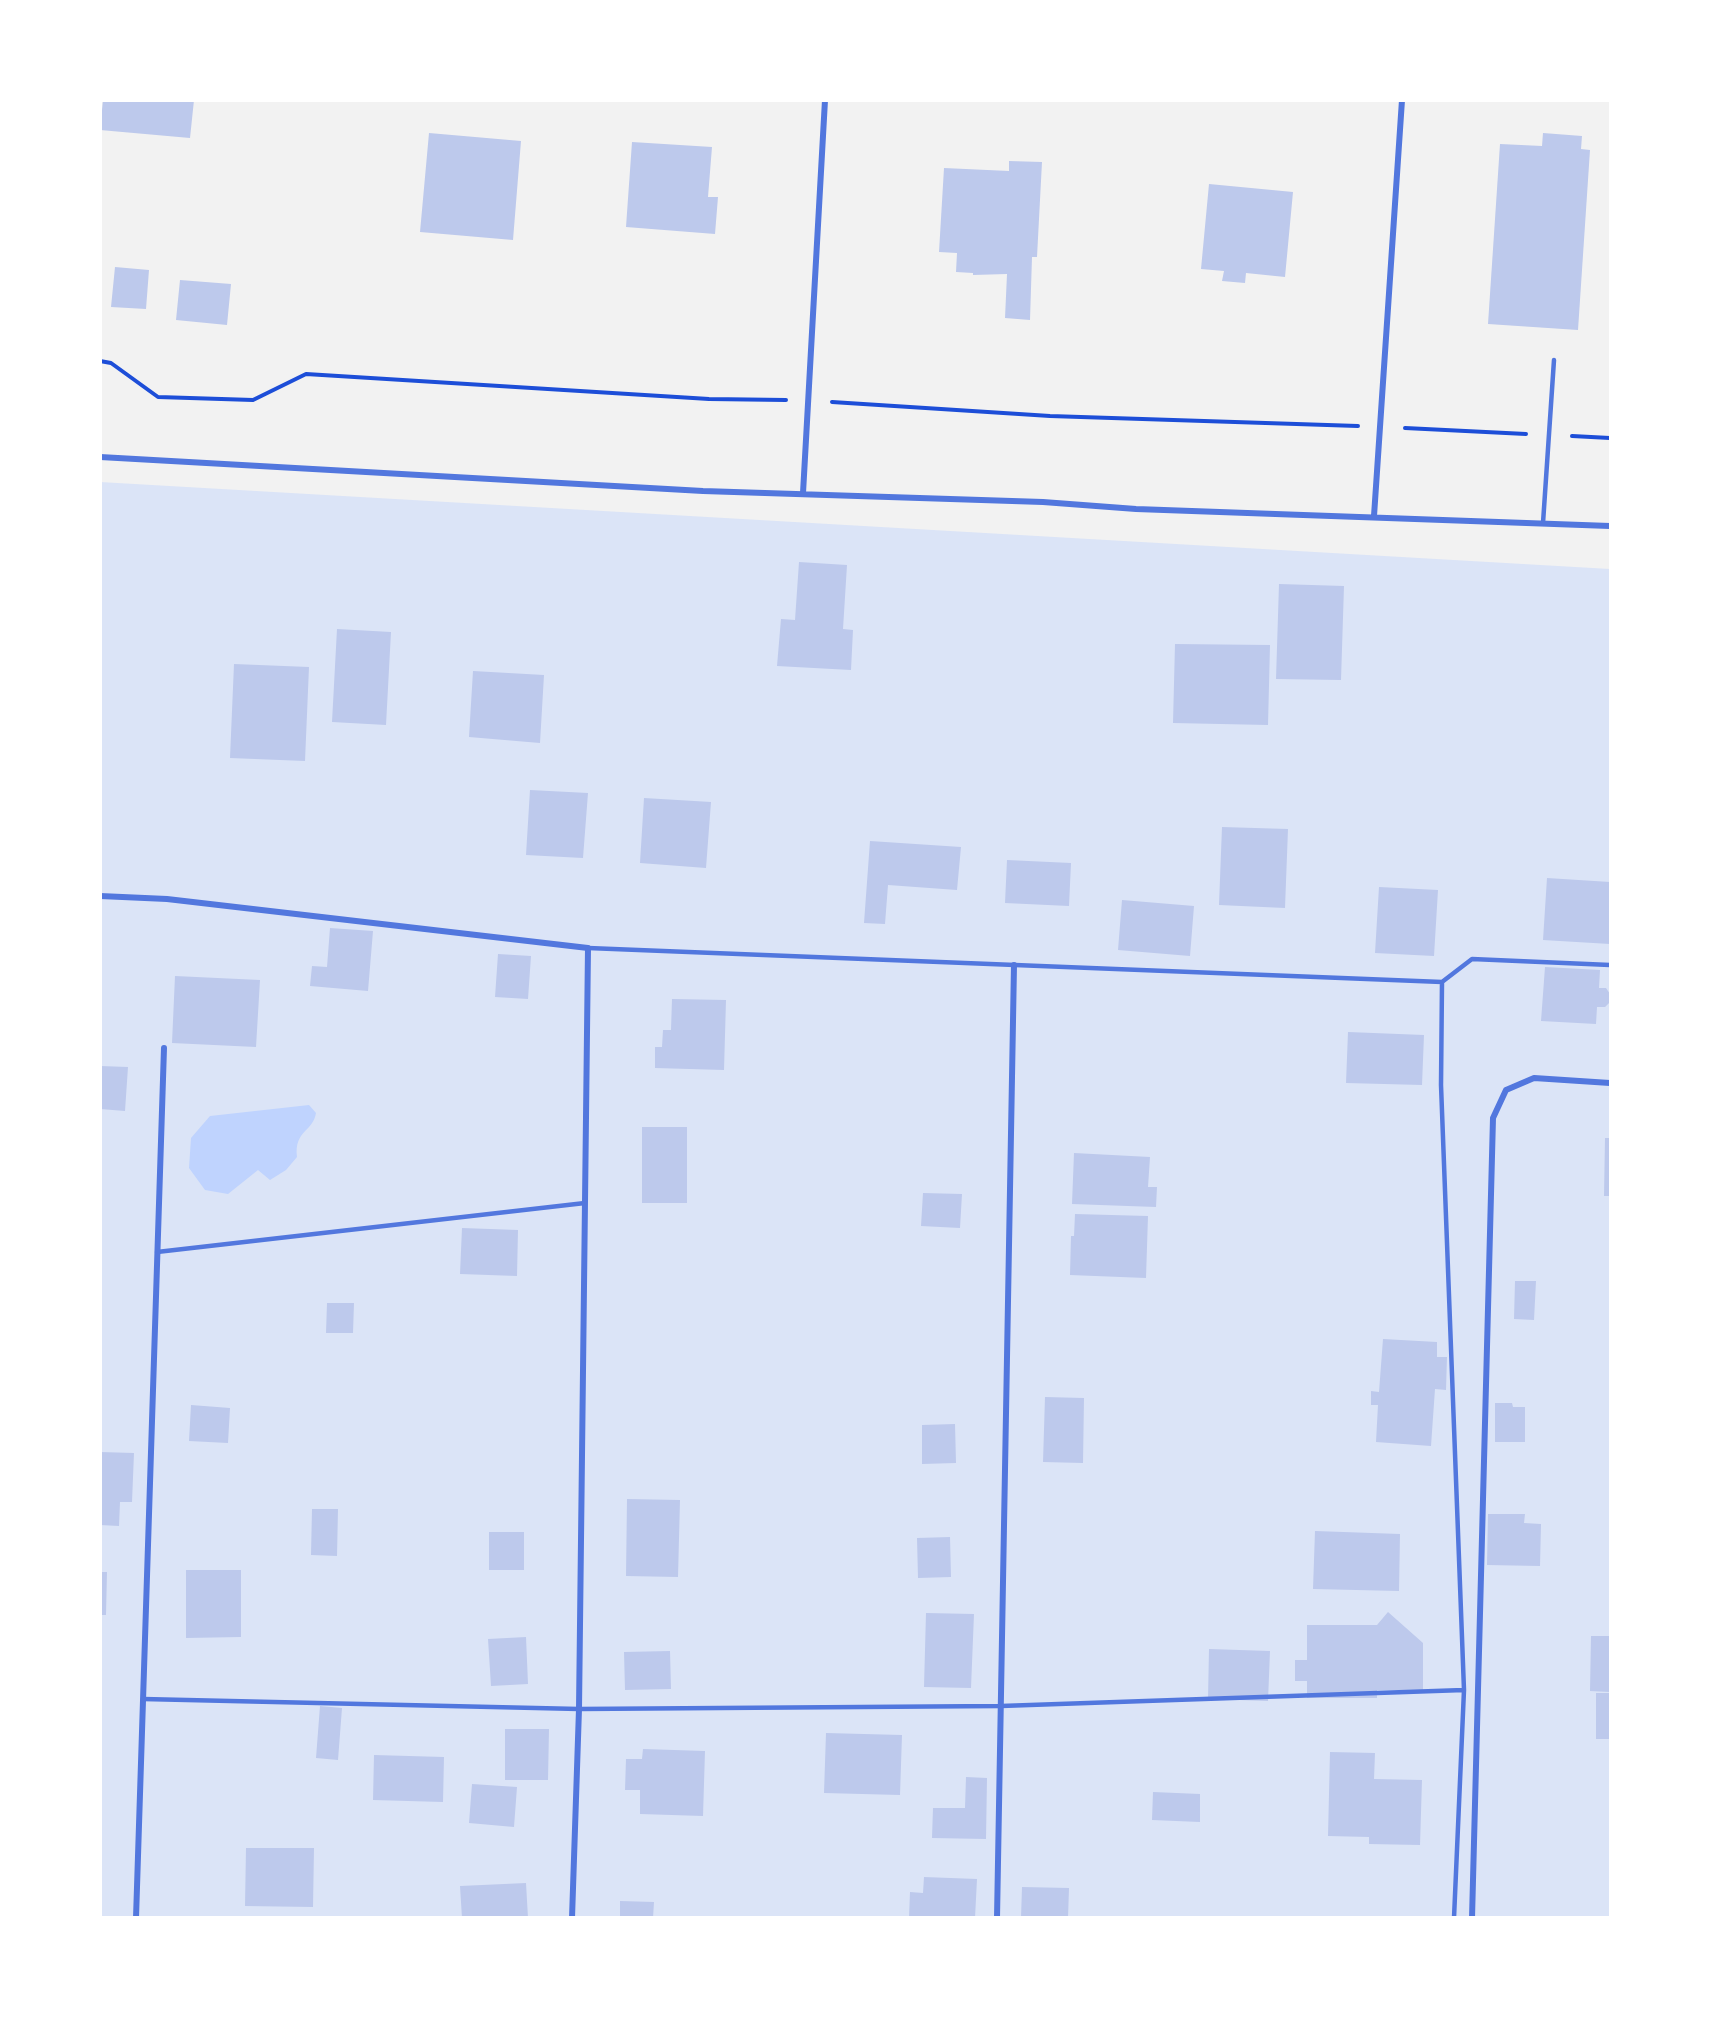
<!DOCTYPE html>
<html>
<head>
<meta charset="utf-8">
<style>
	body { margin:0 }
	#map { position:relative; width:1711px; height:2018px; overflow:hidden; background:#f2f2f2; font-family:"DejaVu Sans",sans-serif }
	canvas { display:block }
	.frame { position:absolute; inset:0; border:102px solid #fff; pointer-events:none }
</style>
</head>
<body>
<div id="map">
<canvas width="1711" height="2018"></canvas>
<div class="frame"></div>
</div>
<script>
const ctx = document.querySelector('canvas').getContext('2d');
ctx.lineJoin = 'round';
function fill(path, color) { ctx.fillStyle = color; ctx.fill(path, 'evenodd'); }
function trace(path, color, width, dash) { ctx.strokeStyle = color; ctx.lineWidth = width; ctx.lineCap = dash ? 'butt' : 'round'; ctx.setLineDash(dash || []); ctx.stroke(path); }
fill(new Path2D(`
	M 100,482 L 1610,569 L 1610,1917 L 101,1917 Z`), '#dbe4f7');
fill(new Path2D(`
	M 309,1105 L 316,1113 C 313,1132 294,1130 297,1157 L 286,1170 L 270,1180 L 258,1170 L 228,1194 L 205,1190 L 189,1168 L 191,1138 L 210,1116 Z`), '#bfd3fe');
fill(new Path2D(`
	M 103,100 L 194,100 L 190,138 L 100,130 Z
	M 429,133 L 521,141 L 513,240 L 420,232 Z
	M 1543,133 L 1582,136 L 1581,149 L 1590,150 L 1578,330 L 1488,324 L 1500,144 L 1542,146 Z
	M 632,142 L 712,147 L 708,197 L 718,197 L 715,234 L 626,227 Z
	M 1009,161 L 1042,162 L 1037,257 L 1032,257 L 1030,320 L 1005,318 L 1007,274 L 973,275 L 973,273 L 956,272 L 957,253 L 939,252 L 944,168 L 1009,171 Z
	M 1209,184 L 1293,192 L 1285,277 L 1246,273 L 1245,283 L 1222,281 L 1224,271 L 1201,269 Z
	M 115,267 L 149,270 L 146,309 L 111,307 Z
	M 180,280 L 231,284 L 227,325 L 176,320 Z
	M 799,562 L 847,565 L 843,629 L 853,630 L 851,670 L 777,666 L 781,619 L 795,620 Z
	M 1279,584 L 1344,586 L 1341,680 L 1276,679 Z
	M 337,629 L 391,632 L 386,725 L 332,722 Z
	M 1175,644 L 1270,645 L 1268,725 L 1173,723 Z
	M 234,664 L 309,667 L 305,761 L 230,758 Z
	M 473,671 L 544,675 L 540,743 L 469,737 Z
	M 530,790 L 588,793 L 583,858 L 526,855 Z
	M 644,798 L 711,802 L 706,868 L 640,863 Z
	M 1222,827 L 1288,829 L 1285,908 L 1219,905 Z
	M 870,841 L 961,847 L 957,890 L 888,885 L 885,924 L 864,923 Z
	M 1007,860 L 1071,863 L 1069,906 L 1005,903 Z
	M 1547,878 L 1610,882 L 1610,944 L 1543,940 Z
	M 1379,887 L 1438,890 L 1434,956 L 1375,953 Z
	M 1122,900 L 1194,906 L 1190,956 L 1118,950 Z
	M 330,928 L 373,931 L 368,991 L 310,986 L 312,966 L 327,967 Z
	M 498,954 L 531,956 L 528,999 L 495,997 Z
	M 1545,967 L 1600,970 L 1599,988 L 1606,988 L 1610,994 L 1610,1002 L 1605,1007 L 1597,1007 L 1596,1024 L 1541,1021 Z
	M 175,976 L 260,980 L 256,1047 L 172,1043 Z
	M 672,999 L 726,1000 L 724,1070 L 655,1068 L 655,1047 L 662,1047 L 663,1030 L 671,1030 Z
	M 1348,1032 L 1424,1035 L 1422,1085 L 1346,1083 Z
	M 100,1066 L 128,1067 L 125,1111 L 100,1109 Z
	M 642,1127 L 687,1127 L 687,1203 L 642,1203 Z
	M 1605,1138 L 1610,1138 L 1610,1196 L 1604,1196 Z
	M 1074,1153 L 1150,1157 L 1148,1187 L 1157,1187 L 1156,1207 L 1072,1204 Z
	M 923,1193 L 962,1194 L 960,1228 L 921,1226 Z
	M 1075,1214 L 1148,1216 L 1146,1278 L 1070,1275 L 1071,1236 L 1074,1236 Z
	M 462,1228 L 518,1230 L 517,1276 L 460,1274 Z
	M 1515,1281 L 1536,1281 L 1534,1320 L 1514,1319 Z
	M 327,1303 L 354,1303 L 353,1333 L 326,1333 Z
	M 1383,1339 L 1437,1342 L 1437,1357 L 1447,1357 L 1446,1390 L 1435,1389 L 1431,1446 L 1376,1442 L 1378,1405 L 1371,1405 L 1371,1391 L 1379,1392 Z
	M 1045,1397 L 1084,1398 L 1083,1463 L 1043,1462 Z
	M 1495,1403 L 1512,1403 L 1513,1407 L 1525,1407 L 1525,1442 L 1495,1442 Z
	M 191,1405 L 230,1408 L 228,1443 L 189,1441 Z
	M 955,1424 L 956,1463 L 922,1464 L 922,1425 Z
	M 100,1452 L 134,1453 L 132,1502 L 120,1502 L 119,1526 L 100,1525 Z
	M 627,1499 L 680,1500 L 678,1577 L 626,1576 Z
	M 312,1509 L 338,1509 L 337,1556 L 311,1555 Z
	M 1488,1514 L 1525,1514 L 1524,1523 L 1541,1524 L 1540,1566 L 1487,1565 Z
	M 1315,1531 L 1400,1534 L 1399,1591 L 1313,1589 Z
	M 489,1532 L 524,1532 L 524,1570 L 489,1570 Z
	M 950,1537 L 951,1577 L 918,1578 L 917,1538 Z
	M 186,1570 L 241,1570 L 241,1637 L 186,1638 Z
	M 100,1572 L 107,1572 L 106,1615 L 100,1615 Z
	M 1388,1612 L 1423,1643 L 1423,1690 L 1377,1690 L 1377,1698 L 1307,1698 L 1307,1681 L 1295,1681 L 1295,1660 L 1307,1660 L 1307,1625 L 1377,1625 Z
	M 926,1613 L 974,1614 L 971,1688 L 924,1687 Z
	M 1591,1636 L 1610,1636 L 1610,1692 L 1590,1691 Z
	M 526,1637 L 528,1684 L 491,1686 L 488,1639 Z
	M 1209,1649 L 1270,1651 L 1268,1701 L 1208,1699 Z
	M 670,1651 L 671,1689 L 625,1690 L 624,1652 Z
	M 1596,1693 L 1610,1693 L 1610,1739 L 1596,1739 Z
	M 320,1706 L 342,1708 L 338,1760 L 316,1758 Z
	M 505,1729 L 549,1729 L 548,1780 L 505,1780 Z
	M 826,1733 L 902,1735 L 900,1795 L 824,1793 Z
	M 643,1749 L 705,1751 L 703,1816 L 640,1814 L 640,1790 L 625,1790 L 626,1759 L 642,1759 Z
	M 1330,1752 L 1375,1753 L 1374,1779 L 1422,1780 L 1420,1845 L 1369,1844 L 1369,1837 L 1328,1836 Z
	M 374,1755 L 444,1757 L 443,1802 L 373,1800 Z
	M 966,1777 L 987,1778 L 986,1839 L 932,1838 L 933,1808 L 965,1808 Z
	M 472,1784 L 517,1787 L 514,1827 L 469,1823 Z
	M 1153,1792 L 1200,1794 L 1200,1822 L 1152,1820 Z
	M 246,1848 L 314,1848 L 313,1907 L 245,1906 Z
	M 924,1877 L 977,1879 L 975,1918 L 909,1918 L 910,1892 L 923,1893 Z
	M 526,1883 L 528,1918 L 462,1918 L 460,1886 Z
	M 1022,1887 L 1069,1888 L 1068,1918 L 1021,1918 Z
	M 620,1901 L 654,1902 L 653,1918 L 620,1918 Z`), '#bdc9ec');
trace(new Path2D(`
	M 100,361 L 111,363 L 158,397 L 253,400 L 306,374 L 709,399 L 786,400
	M 832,402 L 1050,416 L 1358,426
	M 1405,428 L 1526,434
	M 1572,436 L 1610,438`), '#1d4ed8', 4);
trace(new Path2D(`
	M 1543,523 L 1554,360
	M 588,948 L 1442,982 L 1472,959 L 1610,965
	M 1442,982 L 1441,1085 L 1464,1690 L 1454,1918
	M 157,1252 L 585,1203
	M 143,1699 L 579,1709 L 1001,1706 L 1464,1690`), '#5277de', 4.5);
trace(new Path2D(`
	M 100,457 L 703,491 L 1043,502 L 1136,509 L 1610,526
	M 803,493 L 825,100
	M 1374,516 L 1402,100
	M 100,896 L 167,899 L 588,948 L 579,1709 L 572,1918
	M 136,1918 L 164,1048
	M 997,1918 L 1014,965
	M 1472,1918 L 1493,1118 L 1506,1090 L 1534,1078 L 1610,1083`), '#5277de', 6);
</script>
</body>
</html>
